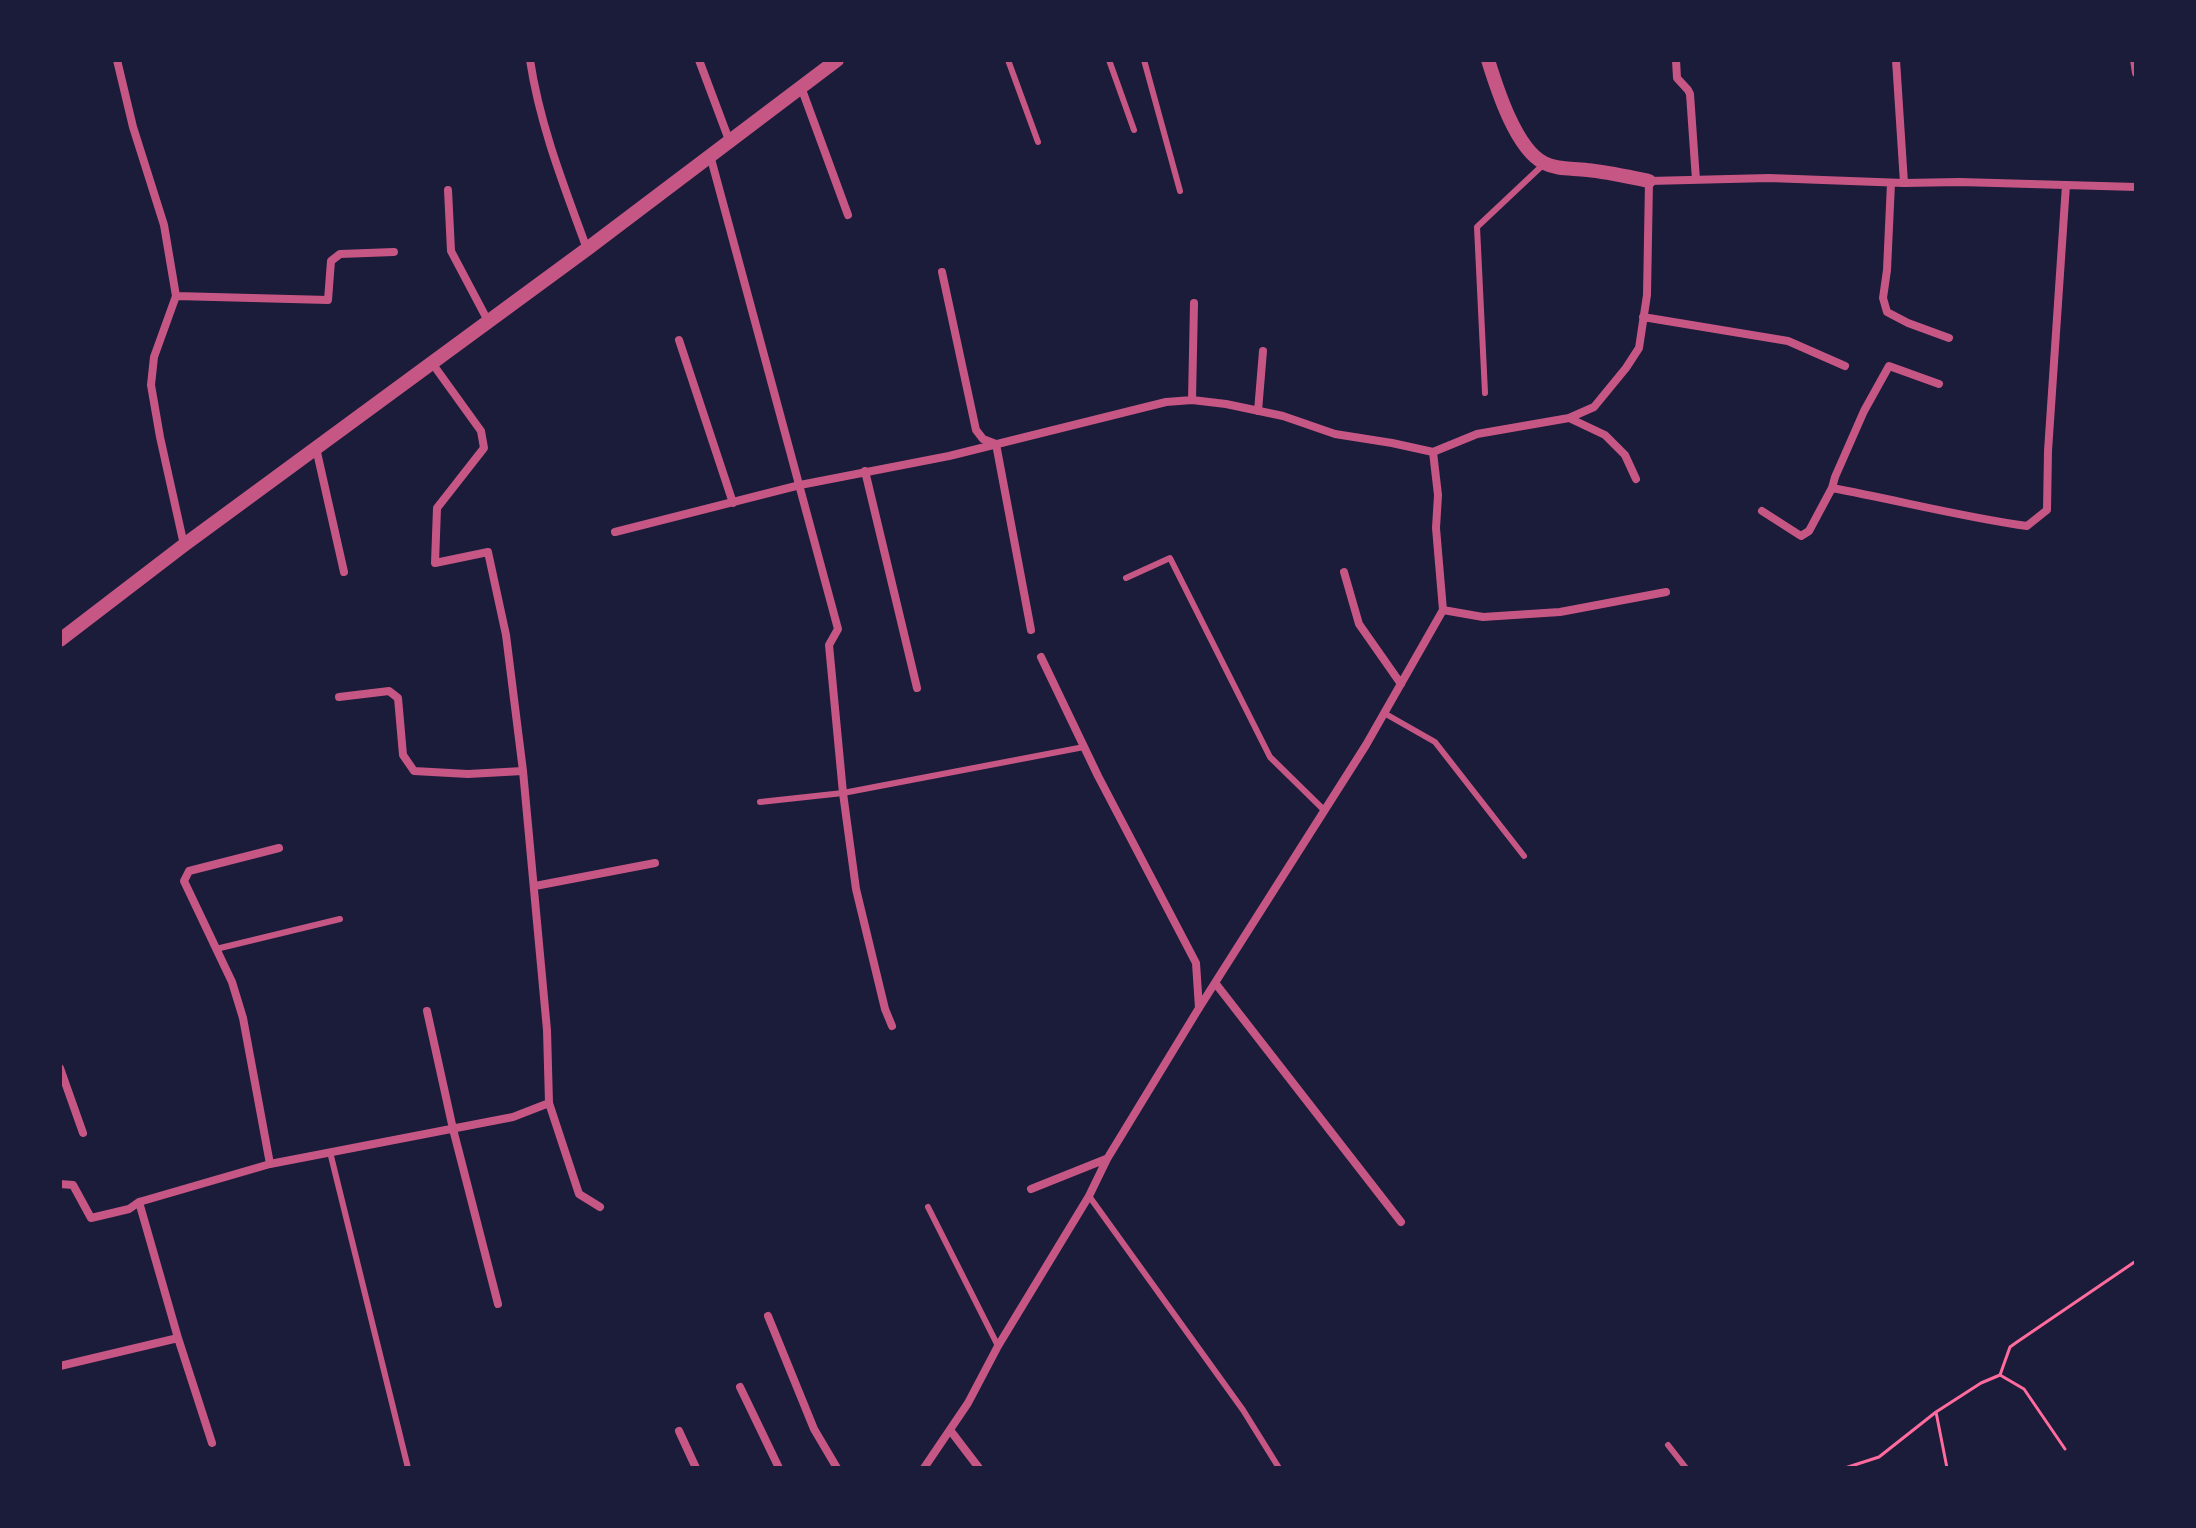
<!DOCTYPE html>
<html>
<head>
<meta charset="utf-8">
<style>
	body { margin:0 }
	#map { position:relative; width:2196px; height:1528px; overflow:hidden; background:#1b1b3a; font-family:Inter,sans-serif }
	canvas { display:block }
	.frame { position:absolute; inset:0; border:62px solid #1b1b3a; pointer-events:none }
</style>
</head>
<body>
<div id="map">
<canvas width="2196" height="1528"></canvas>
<div class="frame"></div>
</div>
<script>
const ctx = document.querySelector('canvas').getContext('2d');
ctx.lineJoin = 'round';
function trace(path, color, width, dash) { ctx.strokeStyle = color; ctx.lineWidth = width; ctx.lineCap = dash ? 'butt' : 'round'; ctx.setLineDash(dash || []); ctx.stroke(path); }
trace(new Path2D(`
	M 2000,1375 L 2010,1347 L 2017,1342 L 2136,1261
	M 1936,1412 L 1981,1383 L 2000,1375 L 2024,1389 L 2065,1449
	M 1845,1468 L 1879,1457 L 1936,1412 L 1947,1468`), '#ff6b9d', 3);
trace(new Path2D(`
	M 1008,60 L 1038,142
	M 1109,60 L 1134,130
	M 1144,60 L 1180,191
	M 1485,393 L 1477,227 L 1545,163
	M 1126,578 L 1170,558 L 1270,757 L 1325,811
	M 1384,713 L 1435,742 L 1524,856
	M 760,802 L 843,793 L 1084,747
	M 216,949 L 340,919
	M 330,1152 L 408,1468
	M 1089,1196 L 1243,1410 L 1279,1468
	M 928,1207 L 998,1346
	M 1668,1445 L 1686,1468`), '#c65784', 6);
trace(new Path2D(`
	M 117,60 L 133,127 L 164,225 L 176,296 L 154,357 L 151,385 L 160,437 L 184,545
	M 530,60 C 540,126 564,186 587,249
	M 699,60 L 729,140
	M 1676,60 L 1677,78 L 1688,90 L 1690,94 L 1696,180
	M 1896,60 L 1904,183
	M 2134,60 L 2136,73
	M 801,87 L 848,215
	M 710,155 L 838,629 L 829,645 L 843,793 L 856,889 L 885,1009 L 892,1026
	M 1891,183 L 1887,270 L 1883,298 L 1887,312 L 1908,323 L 1949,338
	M 448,190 L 451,251 L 488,321
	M 942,272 L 976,430 L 983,439 L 996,444 L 1031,630
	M 176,296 L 328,300 L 331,261 L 340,254 L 394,252
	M 1643,317 L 1788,341 L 1845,366
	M 679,340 L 733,503
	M 1192,400 L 1194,303
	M 1258,411 L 1263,351
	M 1569,418 L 1605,435 L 1625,455 L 1636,479
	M 316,448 L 344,572
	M 865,471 L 917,688
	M 1832,488 L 1835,477 L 1864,411 L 1889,366 L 1939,384
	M 1762,511 L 1801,536 L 1809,531 L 1832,488 C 1897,500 1962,517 2027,526 L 2047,510 L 2048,451 L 2066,185
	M 615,532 L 800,485 L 949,456 L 1166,402 L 1192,400 L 1226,404 L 1283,416 L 1335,434 L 1392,443 L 1433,452
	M 1344,572 L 1359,624 L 1401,684
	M 1443,610 L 1483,617 L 1560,612 L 1666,592
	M 1041,657 L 1098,776 L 1196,963 L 1199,1008
	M 339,697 L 389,691 L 398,698 L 403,755 L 414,771 L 468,774 L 523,771
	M 535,886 L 655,863
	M 1216,984 L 1401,1222
	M 427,1011 L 453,1129 L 498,1304
	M 60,1068 L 83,1133
	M 549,1103 L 579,1194 L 600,1207
	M 270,1164 L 243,1018 L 232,982 L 184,881 L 189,871 L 279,848
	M 60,1184 L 73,1185 L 91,1218 L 129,1209 L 139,1202 L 178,1338
	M 1031,1189 L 1106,1159
	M 139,1202 L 270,1164 L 513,1117 L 549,1103 L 547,1030 L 523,771 L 506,635 L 488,552 L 435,563 L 437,508 L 484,448 L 481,431 L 432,363
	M 768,1316 L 814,1429 L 837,1468
	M 60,1366 L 178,1338 L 212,1443
	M 740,1387 L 779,1468
	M 950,1430 L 979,1468
	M 679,1431 L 696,1468
	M 924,1468 L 968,1403 L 998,1346 L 1089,1196 L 1107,1159 L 1199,1008 L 1366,745 L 1443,610 L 1436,528 L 1438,495 L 1433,452 L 1477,434 L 1569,418 L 1594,407 L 1626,368 L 1639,348 L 1647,295 L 1649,181 L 1769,178 L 1904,183 L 1960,182 L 2136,187`), '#c65784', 8);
trace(new Path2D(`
	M 1488,60 C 1497,89 1516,149 1544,163 C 1558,170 1572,168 1587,170 C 1608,172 1629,177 1649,181
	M 60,640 L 184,545 L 587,249 L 837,60`), '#c65784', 14);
</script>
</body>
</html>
